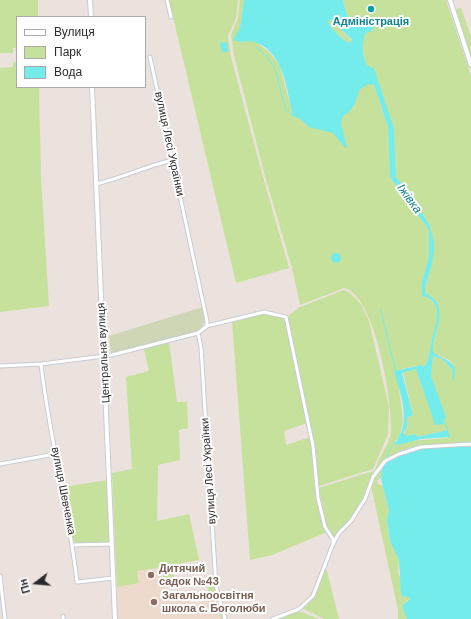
<!DOCTYPE html>
<html>
<head>
<meta charset="utf-8">
<style>
	body { margin:0 }
	#map { position:relative; width:471px; height:619px; overflow:hidden; background:#ece2dd; font-family:"DM Sans",sans-serif }
	canvas { display:block }
	.legend { position:absolute; left:16px; top:16px; width:130px; height:72px; box-sizing:border-box; background:#fff; border:1px solid #aaa; margin:0; padding:5px 7px; list-style:none; font-size:12px; color:#2b2b2b }
	.legend li { display:flex; align-items:center; gap:8px; height:20px }
	.legend b { width:20px; border:1px solid #aaa }
	.north { position:absolute; left:16px; top:563px; width:40px; height:40px; -webkit-text-stroke:3px #fff; paint-order:stroke; rotate:254deg; font-size:11px; font-weight:700; line-height:16px; text-align:center; color:#2b2b2b }
	.north::after { content:''; display:block; margin:auto; width:14px; height:18px; background:#2b2b2b; clip-path:polygon(50% 0,100% 100%,50% 72%,0 100%) }
</style>
</head>
<body>
<div id="map">
<canvas width="471" height="619"></canvas>
<ul class="legend">
<li><b style="height:5px;background:#fff"></b>Вулиця</li>
<li><b style="height:11px;background:#c6e19b"></b>Парк</li>
<li><b style="height:11px;background:#73eceb"></b>Вода</li>
</ul>
<div class="north">Пн</div>
</div>
<script>
const ctx = document.querySelector('canvas').getContext('2d');
ctx.lineJoin = 'round';
function fill(path, color) { ctx.fillStyle = color; ctx.fill(path, 'evenodd'); }
function trace(path, color, width, dash) { ctx.strokeStyle = color; ctx.lineWidth = width; ctx.lineCap = dash ? 'butt' : 'round'; ctx.setLineDash(dash || []); ctx.stroke(path); }
function label(font, color, halo, rows, align = 'center') {
  ctx.font = font + ' "DM Sans",sans-serif'; ctx.lineWidth = 4; ctx.setLineDash([]); ctx.textBaseline = 'middle'; ctx.strokeStyle = halo; ctx.fillStyle = color; for (const [text, x, y, turn = 0] of rows) {
    ctx.save(); ctx.translate(x, y); ctx.rotate((+turn || 0) * Math.PI / 180); ctx.textAlign = isNaN(turn) ? turn : align; if (halo) ctx.strokeText(text, 0, 0); ctx.fillText(text, 0, 0); ctx.restore();
  }
}
fill(new Path2D(`
	M 162,567 L 170,595 L 187,590 L 191,605 L 215,598 L 221,619 L 117,619 L 117,587 L 139,583 L 137,571 Z`), '#eddacd');
fill(new Path2D(`
	M 0,0 L 38,0 L 38,17 L 17,17 L 17,48 L 13,48 L 13,53 L 0,53 Z
	M 169,0 L 238,0 L 236,18 L 228,36 L 231,57 L 263,177 L 289,268 L 236,283 Z
	M 240,0 L 244,0 L 240,28 L 272,55 L 280,67 L 290,104 L 364,76 L 374,85 L 388,127 L 390,177 L 429,230 L 429,256 L 422,282 L 425,296 C 448,308 433,327 431,345 C 430,352 429,357 427,364 L 424,367 L 416,366 L 402,369 C 401,375 399,382 399,388 C 400,407 409,425 395,442 L 448,438 L 448,430 L 417,437 L 415,434 L 407,436 L 403,435 L 407,427 L 407,418 L 413,415 L 403,372 L 416,369 L 436,425 L 444,419 L 431,376 L 433,356 L 442,359 L 452,369 L 454,382 C 454,353 452,365 433,352 C 432,334 452,304 425,293 L 425,291 C 426,283 428,276 430,269 C 439,238 431,224 412,200 L 412,198 L 396,177 L 394,128 L 364,58 L 362,41 L 366,33 L 379,22 C 358,34 346,21 343,0 L 446,0 L 471,76 L 471,442 C 460,445 449,443 437,444 C 415,444 387,452 375,472 C 377,458 389,446 391,432 C 393,404 375,294 344,288 L 300,305 L 292,268 L 265,176 L 234,56 L 231,35 L 238,18 Z
	M 461,8 L 471,36 L 471,57 L 456,9 Z
	M 330,19 L 352,41 L 350,43 C 342,41 332,29 328,22 Z
	M 13,62 L 17,62 L 17,87 L 39,87 L 41,178 L 49,306 L 0,312 L 0,68 L 13,67 Z
	M 344,290 L 349,292 L 361,304 L 369,321 L 389,407 L 388,434 L 373,469 L 319,486 L 314,445 L 302,396 L 288,316 L 300,307 Z
	M 264,313 L 285,318 L 307,423 L 284,431 L 286,445 L 310,437 L 316,487 L 327,532 L 272,555 L 250,560 L 232,321 Z
	M 169,342 L 177,402 L 187,402 L 188,428 L 179,430 L 180,460 L 158,465 L 157,521 L 189,514 L 199,560 L 172,565 L 174,577 L 164,579 L 162,567 L 137,571 L 139,583 L 117,587 L 112,473 L 132,469 L 126,377 L 149,371 L 144,349 Z
	M 386,462 L 382,470 L 382,476 L 377,481 L 378,484 L 383,486 L 389,510 L 387,520 L 390,541 L 399,560 L 398,573 L 410,599 L 405,603 L 404,609 L 407,619 L 398,619 L 398,610 L 371,486 L 374,477 Z
	M 373,471 C 372,497 351,521 334,539 L 326,526 L 319,488 Z
	M 108,480 L 110,542 L 74,543 L 63,487 Z
	M 326,567 L 339,619 L 324,619 L 302,608 L 314,596 Z
	M 212,583 L 214,584 L 223,619 L 221,619 L 214,593 L 209,594 L 207,584 Z
	M 299,611 L 319,619 L 276,619 Z`), '#c6e19b');
fill(new Path2D(`
	M 203,307 C 205,319 207,325 196,332 L 111,353 L 109,336 Z`), '#ced6b5');
fill(new Path2D(`
	M 244,0 L 343,0 C 346,21 359,34 380,21 L 370,32 L 366,33 C 361,44 362,54 367,65 L 374,69 L 394,128 L 396,177 L 413,198 L 412,200 C 431,224 439,237 431,268 C 428,277 425,284 425,293 C 453,306 432,331 433,352 C 447,363 460,359 453,383 L 452,369 L 442,359 L 433,356 L 431,376 L 446,417 L 443,421 L 444,424 L 435,425 L 416,369 L 402,373 L 413,415 L 407,418 L 407,427 L 403,433 L 407,436 L 416,434 L 417,437 L 448,430 L 450,437 L 421,439 L 398,445 L 395,444 C 397,439 400,435 402,430 C 408,412 399,389 394,371 L 422,365 L 424,367 L 425,366 C 430,359 429,352 431,345 C 433,328 447,306 425,296 L 422,297 L 422,282 L 429,256 L 429,230 L 390,177 L 388,127 L 374,85 L 368,84 L 359,90 C 356,103 353,110 342,117 L 341,124 L 347,147 L 345,148 L 333,133 L 309,127 L 300,119 L 293,116 C 287,92 284,53 257,43 C 249,39 240,44 233,40 L 240,28 ZM 330,19 L 352,40 L 350,43 C 342,41 332,29 328,22 Z
	M 227,42 L 228,51 L 223,53 L 221,49 L 220,43 Z
	M331 258a5 5 0 1 1 10 0a5 5 0 1 1-10 0Z
	M 437,446 L 471,447 L 471,619 L 407,619 L 402,606 L 410,599 L 409,597 L 402,596 L 401,593 L 399,560 L 390,541 L 387,520 L 389,510 L 381,479 L 382,470 L 386,462 L 399,455 L 421,448 Z`), '#73eceb');
trace(new Path2D(`
	M 256,47 L 268,58 L 275,69 L 286,110 L 293,116
	M 381,310 L 396,372
	M 444,419 L 448,431
	M 387,458 L 389,450 L 395,442`), '#73eceb', 1);
const minor = new Path2D(`
	M 167,0 L 171,17
	M 150,57 L 207,321 L 207,326 L 198,333 L 201,347 L 216,586 L 225,619
	M 96,184 C 122,178 146,166 173,160
	M 207,326 L 264,312 L 286,317 L 313,446 L 318,498 L 325,527 L 333,539 L 333,544
	M 41,364 C 49,437 69,509 77,582 L 114,578
	M 0,366 L 41,364 L 112,355 L 198,333
	M 0,464 L 55,454
	M 73,545 L 112,544
	M 0,576 L 5,619
	M 63,616 L 63,619
	M 273,619 L 299,609 L 313,596 L 333,544 L 339,533 L 351,521 L 365,499 L 373,477 L 385,461 L 399,454 L 421,447 L 471,444`);
const tertiary = new Path2D(`
	M 90,0 L 91,17
	M 450,0 L 471,65
	M 92,87 L 115,619`);
trace(minor, '#c6ccd4', 5);
trace(tertiary, '#c6ccd4', 6);
trace(minor, '#fff', 3);
trace(tertiary, '#fff', 4);
for (const [x, y, r, color] of [
	[371,9,4,"#0f9aa8"],
	[151,575,4,"#8d6e63"],
	[154,602,4,"#8d6e63"]
]) { const dot = new Path2D(); dot.arc(x, y, r, 0, 2 * Math.PI); ctx.fillStyle = color; ctx.fill(dot); trace(dot, '#fff', 1.5); }
label('bold 11px', '#0d838f', '#fff', [
	["Адміністрація",371,22]
]);
label('11px', '#2b2b2b', '#fff', [
	["вулиця Лесі Українки",169,144,78],
	["Центральна вулиця",104,353,-93],
	["вулиця Лесі Українки",209,471,-94],
	["вулиця Шевченка",63,491,79]
]);
label('bold 11px', '#785e54', '#fff', [
	["Дитячий",159,569],
	["садок №43",159,582],
	["Загальноосвітня",162,596],
	["школа с. Боголюби",162,609]
], 'left');
label('italic 12px', '#11828b', '#fff', [
	["Іжівка",409,199,54]
]);
</script>
</body>
</html>
